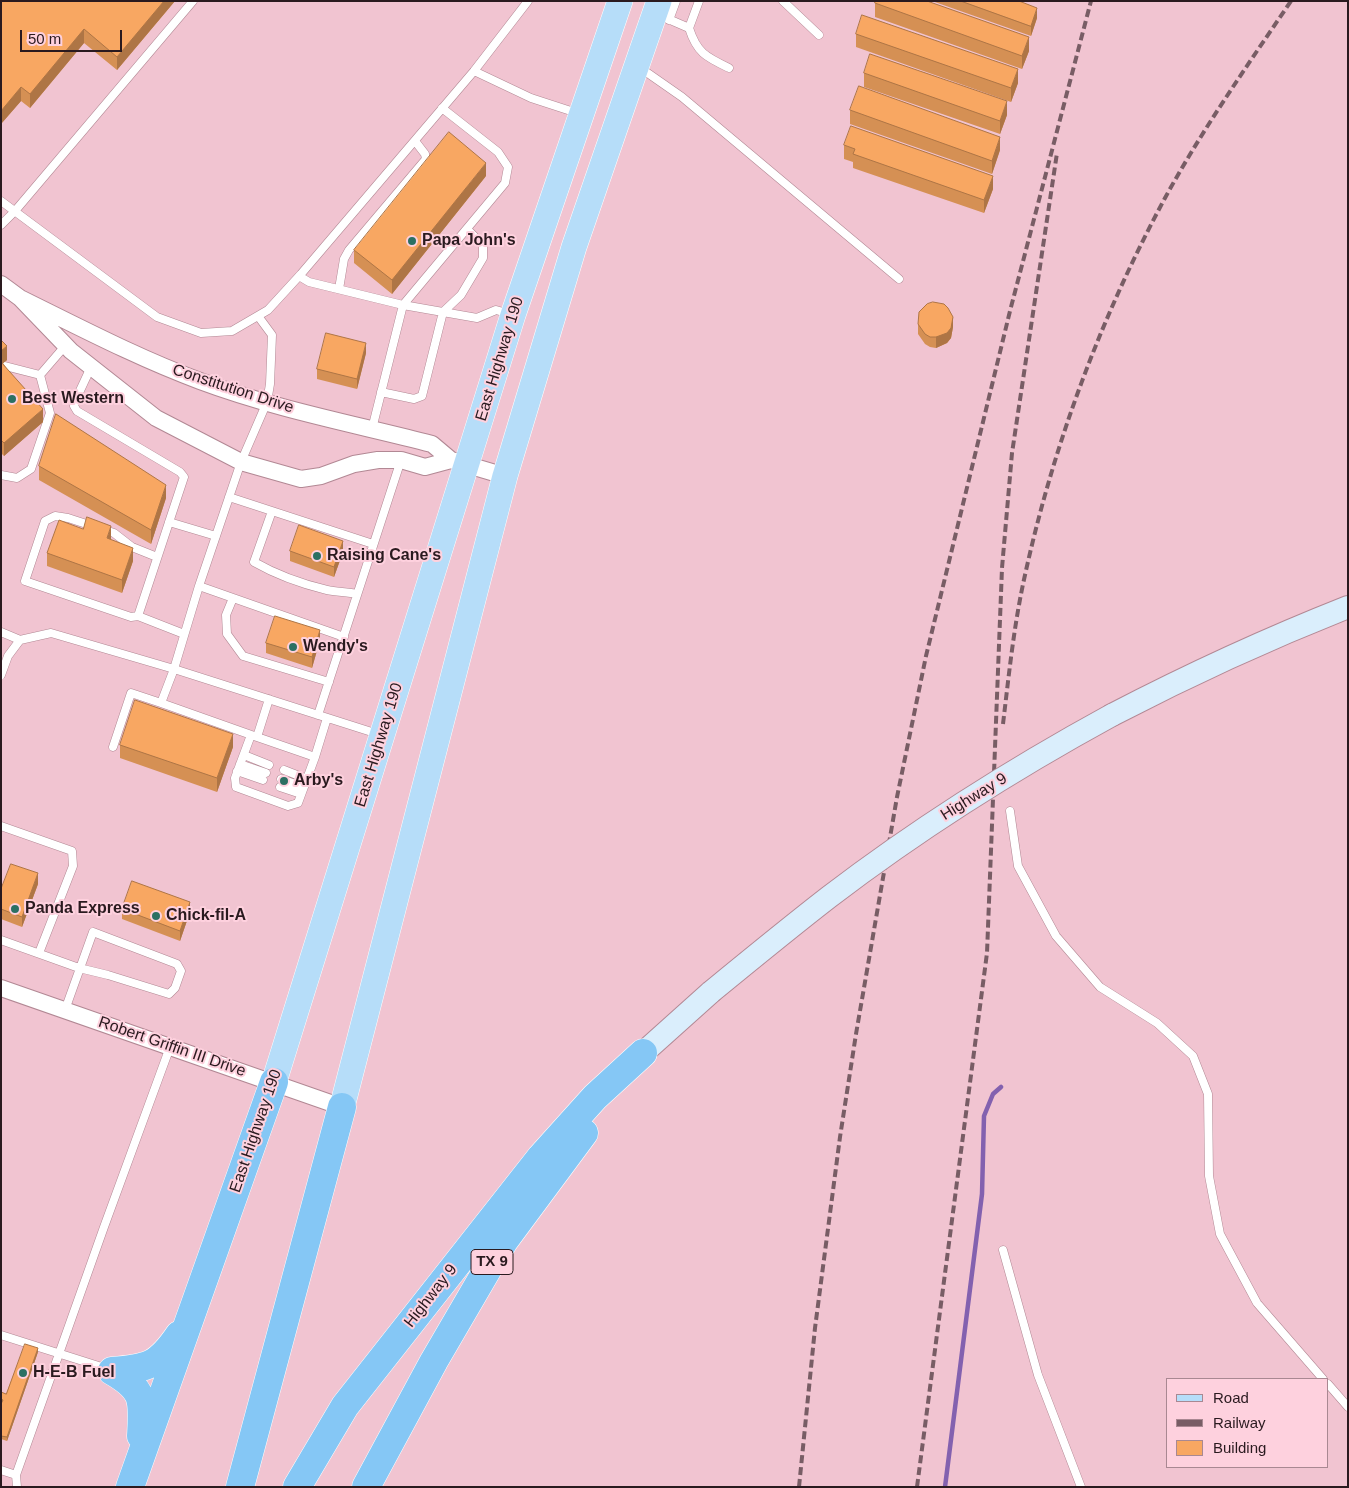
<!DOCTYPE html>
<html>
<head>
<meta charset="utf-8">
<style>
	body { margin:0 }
	#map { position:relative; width:1349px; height:1488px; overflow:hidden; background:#f1c4d1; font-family:Helvetica,sans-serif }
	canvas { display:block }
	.frame { position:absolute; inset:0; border:2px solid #2a1a1f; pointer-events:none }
	.legend { position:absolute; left:1166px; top:1378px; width:162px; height:90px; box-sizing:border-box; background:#fed1de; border:1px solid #a98892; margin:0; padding:6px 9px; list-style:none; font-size:15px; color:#2a1a1f }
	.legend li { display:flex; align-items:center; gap:10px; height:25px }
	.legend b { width:25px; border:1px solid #a98892 }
	.scale { position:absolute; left:20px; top:30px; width:102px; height:22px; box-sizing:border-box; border:2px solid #2a1a1f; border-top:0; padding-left:6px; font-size:15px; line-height:18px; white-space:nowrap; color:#2a1a1f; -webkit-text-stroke:4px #fed1de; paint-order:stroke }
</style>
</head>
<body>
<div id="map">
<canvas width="1349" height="1488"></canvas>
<div class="frame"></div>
<ul class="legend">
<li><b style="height:6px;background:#b6ddf9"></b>Road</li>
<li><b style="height:6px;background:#785d65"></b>Railway</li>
<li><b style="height:14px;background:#f8a762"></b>Building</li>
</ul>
<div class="scale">50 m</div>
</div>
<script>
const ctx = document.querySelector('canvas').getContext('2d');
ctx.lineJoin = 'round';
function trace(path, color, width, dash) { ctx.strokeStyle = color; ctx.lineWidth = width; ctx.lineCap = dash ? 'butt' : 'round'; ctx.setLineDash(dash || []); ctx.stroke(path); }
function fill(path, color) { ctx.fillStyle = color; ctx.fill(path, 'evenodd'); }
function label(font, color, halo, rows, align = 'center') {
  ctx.font = font + ' Helvetica,sans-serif'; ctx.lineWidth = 4; ctx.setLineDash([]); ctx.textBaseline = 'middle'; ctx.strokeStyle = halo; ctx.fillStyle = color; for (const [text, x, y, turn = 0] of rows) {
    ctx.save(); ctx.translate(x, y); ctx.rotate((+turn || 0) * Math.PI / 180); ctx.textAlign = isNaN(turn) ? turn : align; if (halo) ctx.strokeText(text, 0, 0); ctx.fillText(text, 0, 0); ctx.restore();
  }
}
trace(new Path2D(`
	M 945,1487 L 982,1194 L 984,1116 L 993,1094 L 1001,1087`), '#8361af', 4.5);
const lane = new Path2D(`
	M 783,1 L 819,35
	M 659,15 L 689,28 C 697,53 706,57 729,68
	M 669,20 L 676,1
	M 689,28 L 699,1
	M 639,67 L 682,97 L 899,279
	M 474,71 L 531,98 L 577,113
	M 1,201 L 157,317 L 201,333 L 232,331 L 268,310 L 301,274 L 474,71 L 528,1
	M 1,225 L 15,211 L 193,1
	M 299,276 L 309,282 L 403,305 L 505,183 L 508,167 L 498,152 L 442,108
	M 339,289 L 344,259 L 349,250 L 426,159 L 425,154 L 415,141
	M 258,316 L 272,335 L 270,384 L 267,402 L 241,462 L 199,586 L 174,669 L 378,734
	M 1,365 L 40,375
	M 91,367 L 77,397 L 74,406 L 77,411 L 180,472 L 184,477 L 138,616 L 131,617 L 25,581 L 45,521 L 55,516 L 68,518 L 114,533 L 132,547 L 157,557
	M 381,392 L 414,399 L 422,396 L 443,312 L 461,295 L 483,258 L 483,245 L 467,229
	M 372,429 L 403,305 L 477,318 L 496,310 L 510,314
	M 1,475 L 17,478 L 31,469 L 50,413 L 40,375 L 65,346
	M 229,497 L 373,544
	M 272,511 L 254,562 C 275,574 302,584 327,590 C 336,592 347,592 357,594
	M 169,522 L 216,536
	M 199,586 L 344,637
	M 233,598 L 226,615 L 227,634 L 243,656 L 329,682
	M 138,616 L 184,634
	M 1,632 L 20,640 L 51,633 L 174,669 L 161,703 L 131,693 L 113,747
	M 1,675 L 8,656 L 20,640
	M 161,703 L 257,737 L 269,699
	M 318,715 L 401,460
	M 251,735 L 235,778 L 236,787 L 288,806 L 298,803 L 315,757
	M 257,737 L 315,757 L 327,718
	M 244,755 L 269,765
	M 240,764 L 266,773
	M 284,770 L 307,779
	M 237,771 L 263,780
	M 281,779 L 304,787
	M 280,787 L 301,794
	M 1010,811 L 1018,866 L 1056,936 L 1100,987 L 1157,1023 L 1193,1056 L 1208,1094 L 1209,1176 L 1220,1234 L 1257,1303 L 1323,1379
	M 1,826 L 72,851 L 73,866 L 39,953
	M 1,940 L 79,968 L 108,975 L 169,994 L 175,988 L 181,971 L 177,964 L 93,932 L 65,1010
	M 1003,1250 L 1038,1375 L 1081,1487
	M 1,1335 L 108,1369
	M 1328,1384 L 1348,1407
	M 1,1470 L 16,1475 L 17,1487
	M 16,1475 L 104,1227 L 170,1047`);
const street = new Path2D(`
	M 1,284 L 20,298 L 71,351 L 156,418 L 241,462 L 301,479 L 321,476 L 354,464 L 378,460 L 401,460 L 425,467 L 451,460
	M 20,298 C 79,327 138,358 200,381 C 275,409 354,424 432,444 L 451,460 L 505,476
	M 1,988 L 342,1107`);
const secondary = new Path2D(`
	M 1112,715 C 1189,675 1267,639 1348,607
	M 643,1053 L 711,992`);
const primary = new Path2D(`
	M 274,1082 L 513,315 L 620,1
	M 342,1107 L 505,476 L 574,247 L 659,1`);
const highway = new Path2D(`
	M 112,1371 C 145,1390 143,1400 141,1436
	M 112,1371 C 148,1368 158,1366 179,1335
	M 130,1487 L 274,1082
	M 240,1487 L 342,1107
	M 297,1487 L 345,1406 L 541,1157 L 595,1097 L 643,1053
	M 366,1487 L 434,1361 L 504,1241 L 584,1133`);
trace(lane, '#b28894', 9);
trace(street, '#b28894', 18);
trace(secondary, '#b28894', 24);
trace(primary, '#fff', 26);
trace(highway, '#fff', 29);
trace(lane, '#fff', 8);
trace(street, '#fff', 16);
trace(secondary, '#daeefc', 22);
trace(primary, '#b6ddf9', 25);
trace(highway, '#85c7f5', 28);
trace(new Path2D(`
	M 1003,724 C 1009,674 1014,624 1025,575 C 1054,443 1101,317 1165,198 C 1202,130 1247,66 1291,1
	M 799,1487 L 815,1328 L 840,1137 L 856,1034 L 897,797 L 926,656 L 1010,311 L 1091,1
	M 917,1487 L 987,953 L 1002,568 L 1012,453 L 1057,153`), '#785d65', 4, [8, 4]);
const secondaryBridge = new Path2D(`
	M 711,992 C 750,960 789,928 829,897 C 918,829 1013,769 1112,715`);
trace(secondaryBridge, '#b28894', 24, []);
trace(secondaryBridge, '#daeefc', 22);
fill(new Path2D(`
	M 1,1 L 175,1 L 117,70 L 84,43 L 30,108 L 21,101 L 1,124 Z
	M 932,1 L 1019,1 L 1037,18 L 1031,36 Z
	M 875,3 L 1029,51 L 1022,69 L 875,17 Z
	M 856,34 L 1018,83 L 1011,102 L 856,47 Z
	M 864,73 L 1007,115 L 1000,134 L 864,87 Z
	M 850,110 L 1000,150 L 992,174 L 850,124 Z
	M 844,145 L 993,189 L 984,213 L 853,168 L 853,162 L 844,159 Z
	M 486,176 L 392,294 L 354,263 L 354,250 Z
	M 918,324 L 953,327 L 951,338 L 947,343 L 936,348 L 930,347 L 925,344 L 918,334 Z
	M 1,340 L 7,360 L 3,363 L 43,422 L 4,456 L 1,453 Z
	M 366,353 L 357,389 L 317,379 L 317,369 Z
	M 39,466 L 166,498 L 151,544 L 39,480 Z
	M 111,540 L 133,561 L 122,593 L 47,566 L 47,553 Z
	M 290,551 L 343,552 L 334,577 L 290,561 Z
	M 320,640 L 312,668 L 266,653 L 266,643 Z
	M 120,745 L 233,747 L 217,792 L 120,758 Z
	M 38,884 L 22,927 L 1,919 L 1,889 Z
	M 122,909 L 190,912 L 180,941 L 122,919 Z
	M 38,1352 L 7,1441 L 1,1439 L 1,1392 L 6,1394 Z`), '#d59054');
fill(new Path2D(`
	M 164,1 L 175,1 L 117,70 L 117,57 Z
	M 1037,8 L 1037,18 L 1031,36 L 1031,26 Z
	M 84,29 L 84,43 L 30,108 L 30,94 Z
	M 1029,37 L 1029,51 L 1022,69 L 1022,56 Z
	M 1018,69 L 1018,83 L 1011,102 L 1011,88 Z
	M 21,87 L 21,101 L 1,124 L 1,111 Z
	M 1007,101 L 1007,115 L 1000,134 L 1000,121 Z
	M 1000,137 L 1000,150 L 992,174 L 992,161 Z
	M 486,163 L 486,176 L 392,294 L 392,280 Z
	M 993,176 L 993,189 L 984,213 L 984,200 Z
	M 953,317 L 953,327 L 951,338 L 947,343 L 936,348 L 936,337 Z
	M 366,343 L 366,353 L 357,389 L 357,379 Z
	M 7,346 L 7,360 L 1,365 L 1,351 Z
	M 43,409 L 43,422 L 4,456 L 4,443 Z
	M 166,485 L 166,498 L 151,544 L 151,530 Z
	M 111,526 L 111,539 L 107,552 L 107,538 Z
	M 343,541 L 343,552 L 334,577 L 334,567 Z
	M 133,548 L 133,561 L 122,593 L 122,580 Z
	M 320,630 L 320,640 L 312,668 L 312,657 Z
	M 233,734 L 233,747 L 217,792 L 217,778 Z
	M 38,873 L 38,884 L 22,927 L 22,917 Z
	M 190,902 L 190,912 L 180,941 L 180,931 Z
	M 38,1348 L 38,1352 L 7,1441 L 7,1437 Z`), '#ae7545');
const building = new Path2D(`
	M 1,1 L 164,1 L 117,57 L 84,29 L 30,94 L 21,87 L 1,111 Z
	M 875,1 L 927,1 L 1029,37 L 1022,56 L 875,3 Z
	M 961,1 L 1019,1 L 1037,8 L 1031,26 Z
	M 862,15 L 1018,69 L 1011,88 L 856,34 Z
	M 870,54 L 1007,101 L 1000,121 L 864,73 Z
	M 859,86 L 1000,137 L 992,161 L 850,110 Z
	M 851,126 L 993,176 L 984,200 L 853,154 L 855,149 L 844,145 Z
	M 449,132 L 486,163 L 392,280 L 354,250 Z
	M 933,302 L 944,304 L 948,308 L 953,317 L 951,328 L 947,333 L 936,337 L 930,337 L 925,334 L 918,324 L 919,312 L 927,304 Z
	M 326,333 L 366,343 L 357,379 L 317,369 Z
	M 1,340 L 7,346 L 1,351 Z
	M 1,362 L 43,409 L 4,443 L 1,440 Z
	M 56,414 L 166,485 L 151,530 L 39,466 Z
	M 87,517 L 111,526 L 107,538 L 133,548 L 122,580 L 47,553 L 59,520 L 83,529 Z
	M 299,525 L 343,541 L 334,567 L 290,551 Z
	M 275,616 L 320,630 L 312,657 L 266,643 Z
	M 135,700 L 233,734 L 217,778 L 120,745 Z
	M 11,864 L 38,873 L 22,917 L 1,909 L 1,889 Z
	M 132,881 L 190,902 L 180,931 L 122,909 Z
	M 25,1344 L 38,1348 L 7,1437 L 1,1436 L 1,1404 L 3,1400 L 1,1399 L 1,1392 L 6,1394 Z`);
fill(building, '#f8a762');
trace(building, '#ae7545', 1);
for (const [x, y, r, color] of [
	[412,241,5,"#2b7063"],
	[12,399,5,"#2b7063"],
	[317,556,5,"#2b7063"],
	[293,647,5,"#2b7063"],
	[284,781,5,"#2b7063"],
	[15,909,5,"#2b7063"],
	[156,916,5,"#2b7063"],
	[23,1373,5,"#2b7063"]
]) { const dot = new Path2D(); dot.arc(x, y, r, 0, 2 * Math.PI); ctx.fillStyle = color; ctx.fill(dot); trace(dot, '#fed1de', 2); }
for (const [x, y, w] of [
	[492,1262,42]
]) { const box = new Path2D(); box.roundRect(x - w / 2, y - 12.5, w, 25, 4); ctx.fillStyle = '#fed1de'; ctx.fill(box); trace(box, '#2a1a1f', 1); }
label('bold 15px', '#2a1a1f', null, [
	["TX 9",492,1262]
]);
label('bold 16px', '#2a1a1f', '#fed1de', [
	["Papa John's",422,241],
	["Best Western",22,399],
	["Raising Cane's",327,556],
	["Wendy's",303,647],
	["Arby's",294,781],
	["Panda Express",25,909],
	["Chick-fil-A",166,916],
	["H-E-B Fuel",33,1373]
], 'left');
label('16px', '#2a1a1f', '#fed1de', [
	["East Highway 190",500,359,-73],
	["Constitution Drive",233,389,18],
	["East Highway 190",379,745,-73],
	["Highway 9",974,797,-32],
	["Robert Griffin III Drive",172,1047,19],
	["East Highway 190",256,1131,-71],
	["Highway 9",431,1296,-52]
]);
</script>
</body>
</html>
